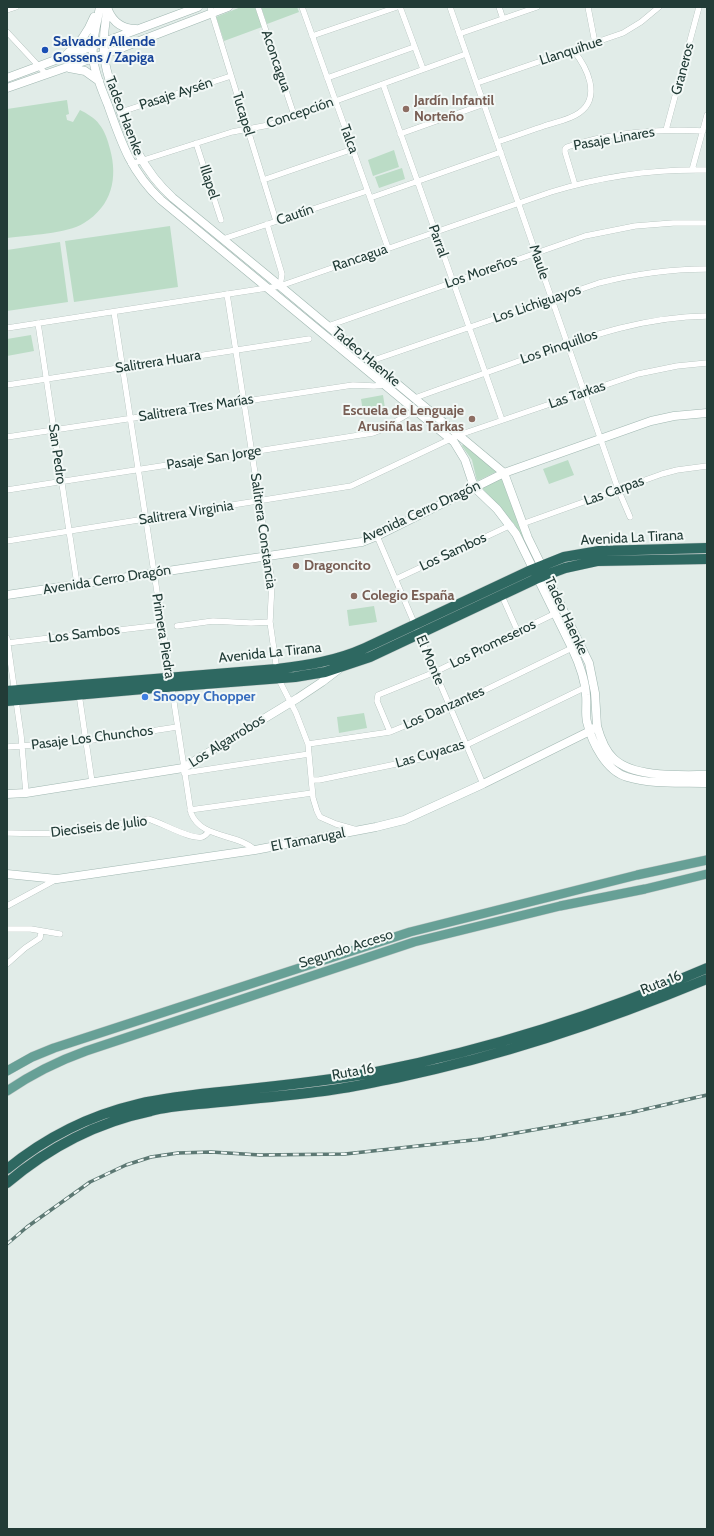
<!DOCTYPE html>
<html>
<head>
<meta charset="utf-8">
<style>
	body { margin:0 }
	#map { position:relative; width:714px; height:1536px; overflow:hidden; background:#e1ece8; font-family:Cabin,sans-serif }
	canvas { display:block }
	.frame { position:absolute; inset:0; border:8px solid #223c37; pointer-events:none }
</style>
</head>
<body>
<div id="map">
<canvas width="714" height="1536"></canvas>
<div class="frame"></div>
</div>
<script>
const ctx = document.querySelector('canvas').getContext('2d');
ctx.lineJoin = 'round';
function fill(path, color) { ctx.fillStyle = color; ctx.fill(path, 'evenodd'); }
function trace(path, color, width, dash) { ctx.strokeStyle = color; ctx.lineWidth = width; ctx.lineCap = dash ? 'butt' : 'round'; ctx.setLineDash(dash || []); ctx.stroke(path); }
function label(font, color, halo, rows, align = 'center') {
  ctx.font = font + ' Cabin,sans-serif'; ctx.lineWidth = 4; ctx.setLineDash([]); ctx.textBaseline = 'middle'; ctx.strokeStyle = halo; ctx.fillStyle = color; for (const [text, x, y, turn = 0] of rows) {
    ctx.save(); ctx.translate(x, y); ctx.rotate((+turn || 0) * Math.PI / 180); ctx.textAlign = isNaN(turn) ? turn : align; if (halo) ctx.strokeText(text, 0, 0); ctx.fillText(text, 0, 0); ctx.restore();
  }
}
fill(new Path2D(`
	M 241,7 L 255,7 L 262,27 L 224,41 L 216,17 Z
	M 261,7 L 297,7 L 299,12 L 267,24 Z
	M 67,100 L 69,114 L 66,115 L 67,120 L 73,122 L 80,110 C 86,113 95,118 99,124 C 105,131 108,141 110,149 C 118,178 112,206 84,223 C 67,234 28,235 7,238 L 7,109 Z
	M 394,150 L 399,167 L 373,176 L 368,160 Z
	M 402,168 L 405,179 L 379,188 L 375,177 Z
	M 170,226 L 178,287 L 74,302 L 65,241 Z
	M 60,242 L 68,302 L 7,311 L 7,250 Z
	M 31,335 L 34,351 L 7,356 L 7,339 Z
	M 383,395 L 385,408 L 363,412 L 361,399 Z
	M 463,444 L 498,471 L 477,481 L 472,460 L 462,446 Z
	M 568,460 L 574,475 L 549,484 L 543,469 Z
	M 502,478 L 509,499 L 537,560 L 534,562 L 515,525 L 482,488 Z
	M 374,606 L 377,622 L 349,626 L 347,610 Z
	M 364,713 L 367,728 L 339,733 L 337,717 Z`), '#bbdcc6');
const street = new Path2D(`
	M 210,7 L 276,221
	M 258,7 L 294,115
	M 302,7 L 388,248
	M 400,7 L 423,69
	M 450,7 L 618,489 L 630,517
	M 499,7 L 503,19
	M 588,7 L 595,43
	M 7,10 L 16,7
	M 7,32 L 46,74
	M 459,34 L 537,7
	M 312,36 L 397,7
	M 327,78 L 414,47
	M 477,83 L 623,33 L 641,22 L 659,7
	M 383,84 L 502,420
	M 121,112 L 231,76
	M 666,130 L 699,7
	M 400,134 L 484,104
	M 497,142 C 513,137 529,131 544,126 C 556,122 569,120 579,113 C 602,97 587,67 573,50
	M 196,143 L 221,220
	M 131,164 L 232,132 L 269,125 L 466,54
	M 692,170 L 707,115
	M 263,180 L 353,149
	M 575,185 L 565,152 L 565,149 L 567,147 C 607,133 660,128 703,131
	M 370,198 L 501,152
	M 267,224 L 282,274 L 280,286
	M 223,239 L 367,191
	M 227,294 L 272,582 L 270,622 L 278,678 L 296,713 L 308,744 L 313,798 L 317,811 L 320,817 L 336,824 L 357,830
	M 114,312 L 191,813 C 201,839 237,833 255,850
	M 38,323 L 77,584
	M 328,326 L 585,236 L 635,226 L 673,223 L 707,223
	M 7,328 L 280,286 L 551,192 C 602,176 654,169 707,170
	M 371,361 L 599,283 C 635,274 670,269 707,269
	M 7,385 L 309,339
	M 415,398 C 453,384 492,371 530,357 C 590,336 642,317 707,316
	M 7,437 L 353,385 L 374,386 L 385,385
	M 7,490 L 373,433 L 381,430 L 415,410
	M 522,524 L 662,474 L 677,470 L 707,466
	M 377,536 L 483,784
	M 7,541 L 351,486 L 459,435 L 638,374 L 677,366 L 707,363
	M 396,579 L 511,525
	M 502,596 L 518,632
	M 177,626 L 213,621 L 251,623 L 270,622
	M 7,638 L 21,735 L 26,793
	M 7,643 L 162,625
	M 79,694 L 92,782
	M 390,732 L 377,701 L 378,695 L 435,672 L 556,613
	M 308,744 L 390,732 L 450,707 L 572,648
	M 7,747 L 86,741 L 177,727
	M 184,773 L 309,754
	M 312,780 L 319,780 L 430,757 L 460,748 L 586,687
	M 190,810 L 312,793
	M 7,833 L 64,834 L 148,819 C 161,822 190,840 202,837 C 205,836 207,834 209,831
	M 7,906 L 55,880
	M 7,929 L 31,929 L 60,934
	M 7,964 L 25,948 L 40,938 L 41,931`);
const secondary = new Path2D(`
	M 100,7 C 97,23 91,42 93,58 C 95,75 102,90 108,105 C 121,142 131,172 161,200 L 415,410 L 454,442 L 465,460 L 474,487 L 497,509 L 516,534 L 572,648 C 579,663 585,678 586,695 C 587,704 585,714 587,722 C 592,743 606,771 627,777 C 653,785 681,782 707,783
	M 108,10 C 113,22 122,29 136,29
	M 67,54 C 80,44 88,32 94,17
	M 69,68 L 85,71 L 99,81
	M 7,78 L 198,7
	M 7,88 L 116,50 L 228,7
	M 7,595 L 362,542 L 377,536 L 504,473 L 651,421 L 674,416 L 707,413
	M 597,726 C 600,737 605,751 614,759 C 634,778 681,775 707,775
	M 7,794 L 26,793 L 183,768 L 298,698 L 322,682 L 339,669
	M 7,874 L 57,879 L 255,850 L 376,827 L 404,820 L 483,784 L 590,731 L 597,726 L 595,693 L 589,663 L 528,538 L 504,473 L 280,286 L 173,198 C 142,170 130,139 117,101 C 111,85 105,69 104,53 C 103,38 105,22 108,7`);
const primary = new Path2D(`
	M 7,1071 L 32,1057 L 54,1048 L 410,932 L 637,875 L 707,860
	M 7,1091 C 32,1074 58,1061 86,1051 L 414,942 L 560,906 L 645,889 L 707,874`);
const highway = new Path2D(`
	M 7,691 L 277,669 C 308,665 336,661 365,648 L 529,571 L 564,557 L 599,551 L 707,548
	M 7,701 L 166,687 L 295,677 L 325,672 L 370,657 L 538,578 L 565,568 L 597,561 L 707,559
	M 7,1169 C 45,1138 91,1115 138,1104 C 168,1097 199,1094 230,1091 C 279,1086 328,1081 376,1072 C 490,1049 601,1014 707,968
	M 7,1183 C 48,1148 98,1122 151,1111 C 170,1106 190,1105 210,1103 C 248,1099 286,1096 324,1091 C 350,1088 375,1082 400,1077 C 506,1055 608,1020 707,979`);
trace(street, '#a4b4af', 6);
trace(secondary, '#a0b7b1', 9);
trace(primary, '#c1c8c7', 10);
trace(highway, '#c1c8c7', 11);
trace(street, '#fff', 5.5);
trace(secondary, '#fff', 8);
trace(primary, '#67a096', 9);
trace(highway, '#2e6861', 10);
const rail = new Path2D(`
	M 7,1244 L 27,1227 L 90,1182 L 126,1165 L 151,1157 L 178,1153 L 211,1152 L 260,1155 L 345,1154 L 482,1139 L 629,1113 L 707,1095`);
trace(rail, '#5c7873', 3.5);
trace(rail, '#f2f8f6', 2, [6]);
for (const [x, y, r, color] of [
	[45,50,4,"#1a4fb4"],
	[406,109,4,"#8d6e63"],
	[472,419,4,"#8d6e63"],
	[296,566,4,"#8d6e63"],
	[354,596,4,"#8d6e63"],
	[145,697,4,"#3f7fe0"]
]) { const dot = new Path2D(); dot.arc(x, y, r, 0, 2 * Math.PI); ctx.fillStyle = color; ctx.fill(dot); trace(dot, '#f2f8f6', 1.5); }
label('bold 14px', '#164399', '#f2f8f6', [
	["Salvador Allende",53,42],
	["Gossens / Zapiga",53,58]
], 'left');
label('14px', '#223c37', '#f2f8f6', [
	["Llanquihue",571,51,-18],
	["Aconcagua",276,61,71],
	["Graneros",683,69,-75],
	["Pasaje Aysén",176,94,-18],
	["Concepción",300,113,-19],
	["Tucapel",243,114,73],
	["Tadeo Haenke",124,116,69],
	["Talca",349,139,70],
	["Pasaje Linares",614,139,-10],
	["Illapel",209,182,72],
	["Cautín",295,215,-19],
	["Parral",438,241,70],
	["Rancagua",360,258,-19],
	["Maule",539,262,71],
	["Los Moreños",481,272,-19],
	["Los Lichiguayos",537,304,-19],
	["Los Pinquillos",559,347,-19],
	["Tadeo Haenke",366,357,40],
	["Salitrera Huara",158,362,-9],
	["Las Tarkas",577,395,-19],
	["Salitrera Tres Marías",196,408,-9],
	["San Pedro",57,454,82],
	["Pasaje San Jorge",214,458,-9],
	["Las Carpas",614,491,-20],
	["Avenida Cerro Dragón",421,512,-25],
	["Salitrera Virginia",186,513,-9],
	["Salitrera Constancia",263,531,82],
	["Avenida La Tirana",632,538,-3],
	["Los Sambos",453,552,-25],
	["Avenida Cerro Dragón",107,580,-9],
	["Tadeo Haenke",566,616,65],
	["Los Sambos",84,634,-7],
	["Primera Piedra",163,636,81],
	["Los Promeseros",493,644,-26],
	["Avenida La Tirana",270,653,-6],
	["El Monte",430,660,67],
	["Los Danzantes",444,708,-24],
	["Pasaje Los Chunchos",92,738,-7],
	["Los Algarrobos",227,741,-32],
	["Las Cuyacas",430,754,-16],
	["Dieciseis de Julio",99,827,-7],
	["El Tamarugal",308,840,-11],
	["Segundo Acceso",346,949,-18],
	["Ruta 16",661,983,-22],
	["Ruta 16",353,1072,-10]
]);
label('bold 14px', '#785e54', '#f2f8f6', [
	["Jardín Infantil",414,101],
	["Norteño",414,117],
	["Escuela de Lenguaje",464,411,"right"],
	["Arusiña las Tarkas",464,427,"right"],
	["Dragoncito",304,566],
	["Colegio España",362,596]
], 'left');
label('bold 14px', '#366cbe', '#f2f8f6', [
	["Snoopy Chopper",153,697]
], 'left');
</script>
</body>
</html>
